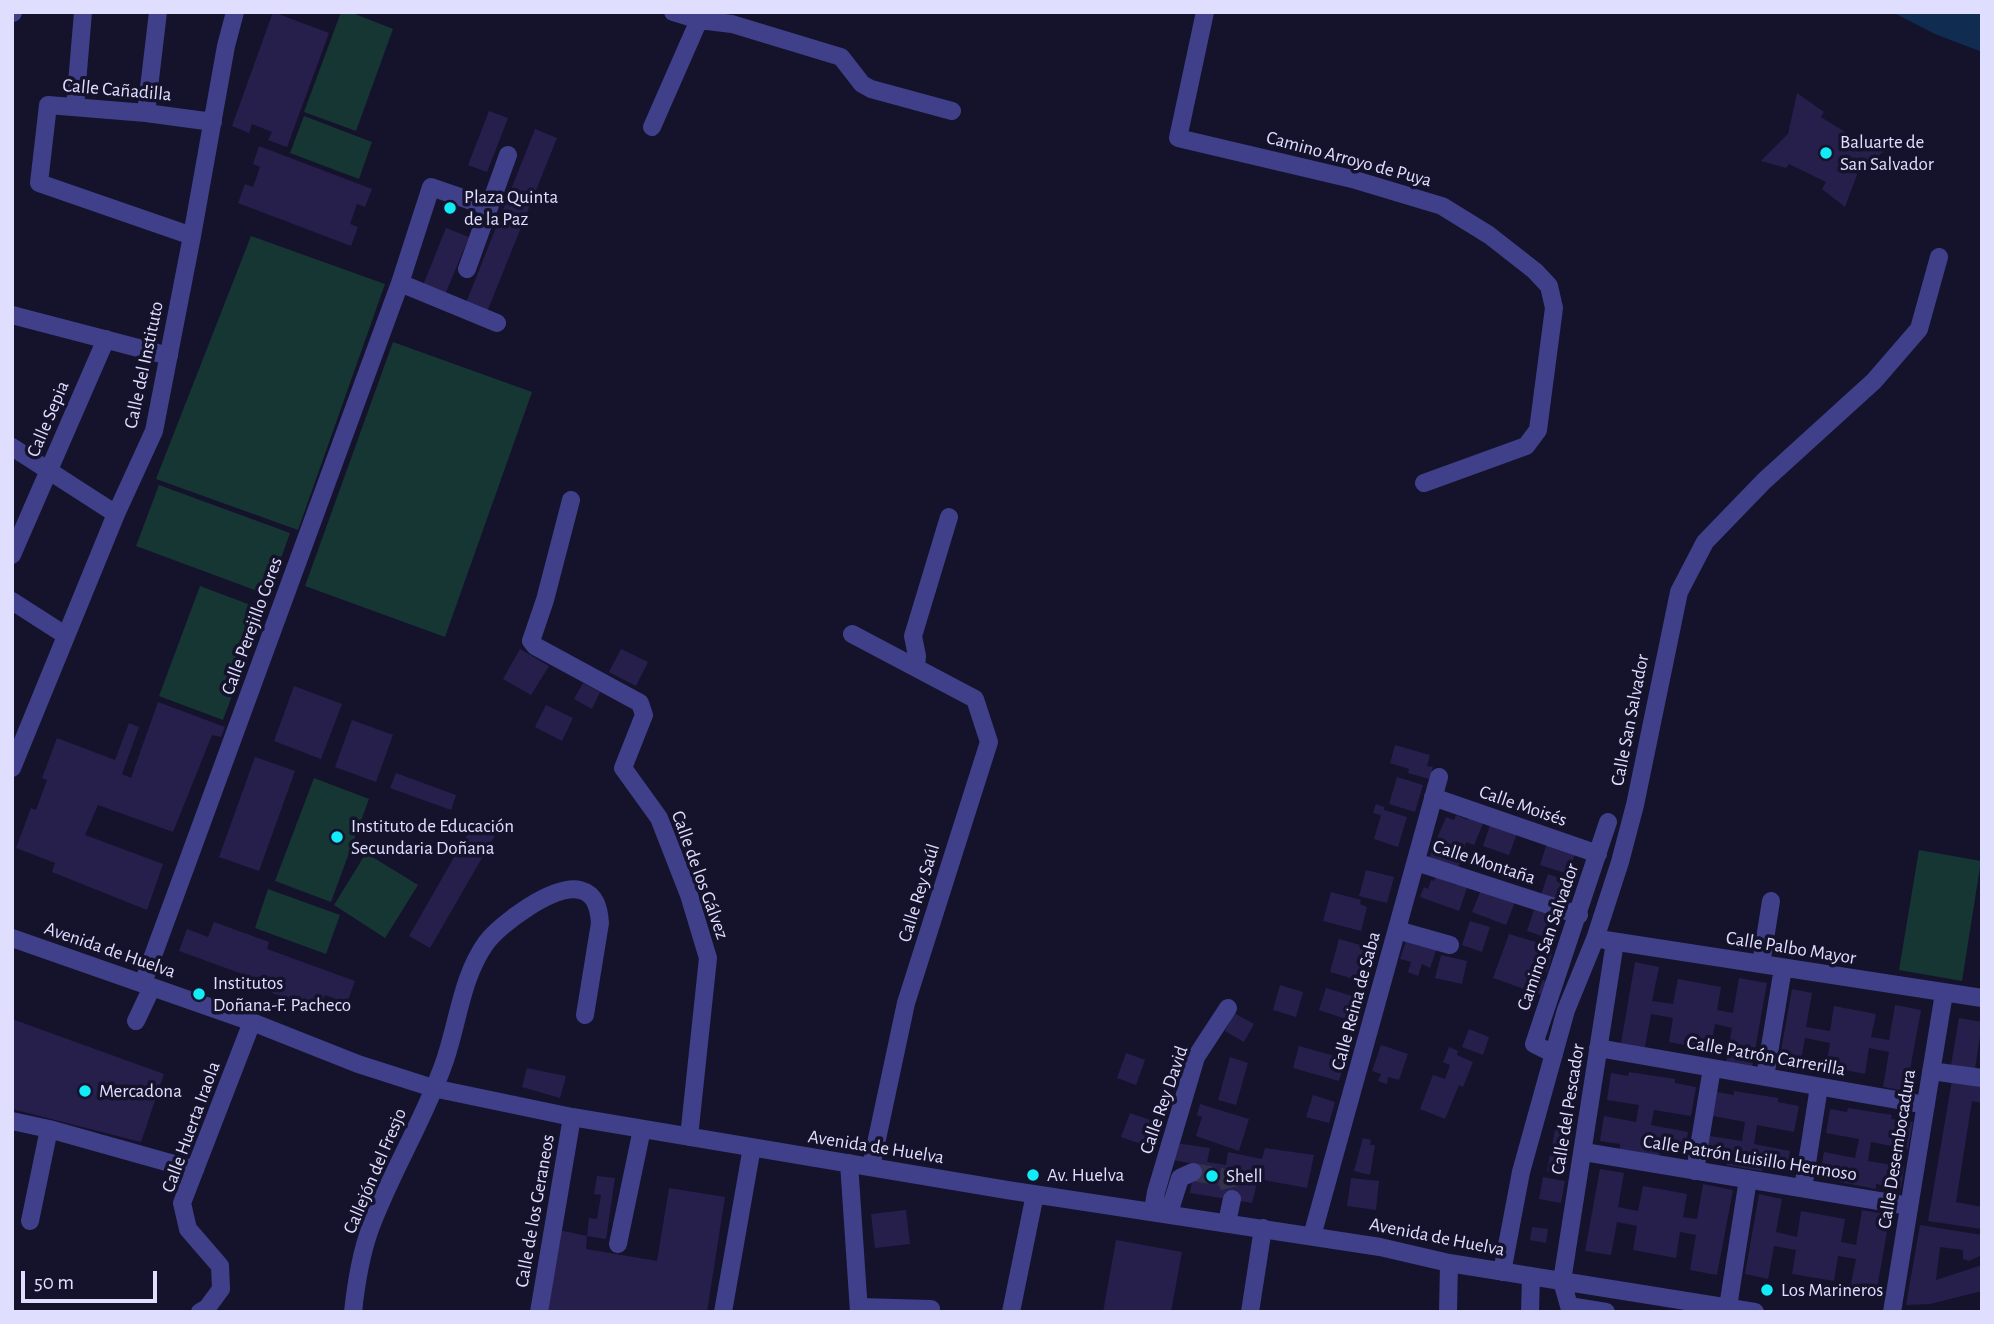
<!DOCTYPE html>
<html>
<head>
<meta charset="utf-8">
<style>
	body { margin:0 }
	#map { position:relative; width:1994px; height:1324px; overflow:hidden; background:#15122c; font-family:"Alegreya Sans",sans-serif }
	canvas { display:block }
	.frame { position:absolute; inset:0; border:14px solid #e0defe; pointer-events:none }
	.scale { position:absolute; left:21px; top:1271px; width:136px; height:32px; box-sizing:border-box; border:4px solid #e0defe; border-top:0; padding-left:9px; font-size:21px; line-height:24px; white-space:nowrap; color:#e0defe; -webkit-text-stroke:5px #15122c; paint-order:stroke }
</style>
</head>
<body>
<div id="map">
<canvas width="1994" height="1324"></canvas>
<div class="frame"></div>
<div class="scale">50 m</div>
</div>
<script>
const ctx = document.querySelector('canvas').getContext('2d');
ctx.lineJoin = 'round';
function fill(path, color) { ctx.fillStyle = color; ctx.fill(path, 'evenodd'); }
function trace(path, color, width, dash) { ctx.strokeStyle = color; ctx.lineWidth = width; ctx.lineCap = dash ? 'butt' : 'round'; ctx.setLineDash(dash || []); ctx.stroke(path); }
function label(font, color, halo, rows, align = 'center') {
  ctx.font = font + ' "Alegreya Sans",sans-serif'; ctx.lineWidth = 7; ctx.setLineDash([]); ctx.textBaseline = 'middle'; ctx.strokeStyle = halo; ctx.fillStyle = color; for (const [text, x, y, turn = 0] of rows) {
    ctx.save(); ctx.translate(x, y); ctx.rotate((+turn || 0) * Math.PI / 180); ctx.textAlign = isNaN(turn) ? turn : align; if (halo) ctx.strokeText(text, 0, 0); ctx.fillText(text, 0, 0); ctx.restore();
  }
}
fill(new Path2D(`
	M 341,12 L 350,12 L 393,29 L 356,131 L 304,112 Z
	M 304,116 L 372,142 L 359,179 L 290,153 Z
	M 251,236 L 385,284 L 298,530 L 156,479 Z
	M 393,342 L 532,392 L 445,637 L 305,586 Z
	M 159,485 L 290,533 L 268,595 L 136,546 Z
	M 200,586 L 264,610 L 223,720 L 159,696 Z
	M 314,778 L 369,799 L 331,902 L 275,881 Z
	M 1919,850 L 1981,861 L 1962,981 L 1899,970 Z
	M 366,853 L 418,885 L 385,938 L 334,905 Z
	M 268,889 L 340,915 L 326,954 L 255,928 Z`), '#163633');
fill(new Path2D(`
	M 1892,12 L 1982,12 L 1982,52 L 1935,34 Z`), '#112c51');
fill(new Path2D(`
	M 273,12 L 329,33 L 287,147 L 268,140 L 272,132 L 252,124 L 249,133 L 232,126 Z
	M 1797,93 L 1824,112 L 1821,117 L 1856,139 L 1857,134 L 1893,144 L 1858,172 L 1845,207 L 1822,189 L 1826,182 L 1789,164 L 1786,168 L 1761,161 L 1788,134 Z
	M 489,111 L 508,118 L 487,172 L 468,165 Z
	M 535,129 L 557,138 L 487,312 L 466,303 Z
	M 259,146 L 372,189 L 365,207 L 357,204 L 350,224 L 358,227 L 351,246 L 238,203 L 245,184 L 253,187 L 260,167 L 253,164 Z
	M 446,228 L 469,237 L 444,297 L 422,288 Z
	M 520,649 L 549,666 L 531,695 L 503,679 Z
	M 621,649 L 648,662 L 636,686 L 609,672 Z
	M 583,683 L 600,692 L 592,709 L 574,699 Z
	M 294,686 L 342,704 L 321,759 L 274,741 Z
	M 158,702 L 225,727 L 221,737 L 212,735 L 173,832 L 98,805 L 85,835 L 163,864 L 147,910 L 52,872 L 55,863 L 16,848 L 31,808 L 36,810 L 47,780 L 42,778 L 57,738 L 115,760 L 129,723 L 139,727 L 122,774 L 131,778 Z
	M 546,705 L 573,718 L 562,741 L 535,727 Z
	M 352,720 L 393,735 L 376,782 L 335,767 Z
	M 1395,745 L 1430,755 L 1427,766 L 1433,767 L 1429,779 L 1408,773 L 1409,769 L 1390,763 Z
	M 255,757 L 295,771 L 259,871 L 219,857 Z
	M 396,773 L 456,795 L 451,810 L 390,788 Z
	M 1397,777 L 1423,785 L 1415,812 L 1389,804 Z
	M 1376,804 L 1384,807 L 1384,810 L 1407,817 L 1398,847 L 1374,839 L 1381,815 L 1373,813 Z
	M 1456,815 L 1468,820 L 1470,815 L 1484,821 L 1474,845 L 1466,842 L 1458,868 L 1429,858 L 1446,817 L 1454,820 Z
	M 476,819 L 497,832 L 430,948 L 409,936 Z
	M 1491,822 L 1518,831 L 1509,855 L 1483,846 Z
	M 1547,843 L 1575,853 L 1568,874 L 1540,865 Z
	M 1366,870 L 1394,877 L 1387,903 L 1359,896 Z
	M 1548,874 L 1565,880 L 1558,900 L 1541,895 Z
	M 1436,877 L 1456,885 L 1458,881 L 1468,885 L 1459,911 L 1420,897 L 1424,887 L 1428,889 L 1431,880 L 1434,881 Z
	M 1481,890 L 1515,902 L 1506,925 L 1472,912 Z
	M 1331,892 L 1361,900 L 1360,904 L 1367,907 L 1361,931 L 1323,921 Z
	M 1534,910 L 1561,919 L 1554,940 L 1527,931 Z
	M 1470,921 L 1490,927 L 1482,952 L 1462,945 Z
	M 214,922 L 269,942 L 267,949 L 355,981 L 347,1003 L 325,995 L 319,1010 L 264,990 L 267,983 L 179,951 L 187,929 L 208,937 Z
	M 1509,934 L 1546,945 L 1544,952 L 1552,954 L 1547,972 L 1532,968 L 1529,975 L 1546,981 L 1541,995 L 1493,978 Z
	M 1407,938 L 1437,948 L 1430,968 L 1422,964 L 1418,976 L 1408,972 L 1411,962 L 1400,959 Z
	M 1339,939 L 1374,949 L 1364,982 L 1330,972 Z
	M 1441,955 L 1467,961 L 1462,984 L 1435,978 Z
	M 1635,962 L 1659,967 L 1652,1001 L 1673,1004 L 1678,979 L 1721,987 L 1717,1010 L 1733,1013 L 1739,978 L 1767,983 L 1752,1067 L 1726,1062 L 1732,1028 L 1715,1024 L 1710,1050 L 1669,1042 L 1673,1018 L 1651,1014 L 1645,1047 L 1621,1043 Z
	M 1280,985 L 1303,992 L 1296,1017 L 1273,1010 Z
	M 1326,988 L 1365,1000 L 1358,1023 L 1319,1010 Z
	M 1792,989 L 1812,993 L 1806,1027 L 1830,1031 L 1834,1006 L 1876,1014 L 1871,1037 L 1889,1040 L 1895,1005 L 1921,1010 L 1906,1091 L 1883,1087 L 1889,1052 L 1869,1048 L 1865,1074 L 1826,1066 L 1830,1043 L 1805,1038 L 1799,1071 L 1778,1067 Z
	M 1234,1013 L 1254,1024 L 1244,1042 L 1225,1031 Z
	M 1959,1018 L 1982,1022 L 1975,1069 L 1951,1065 Z
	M 12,1019 L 164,1074 L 141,1142 L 12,1109 Z
	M 1469,1029 L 1489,1037 L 1483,1055 L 1462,1047 Z
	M 1381,1045 L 1408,1054 L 1399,1080 L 1388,1077 L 1387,1084 L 1378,1081 L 1381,1074 L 1372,1071 Z
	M 1299,1046 L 1345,1059 L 1339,1081 L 1293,1068 Z
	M 1449,1047 L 1458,1051 L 1457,1055 L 1473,1062 L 1463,1087 L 1459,1085 L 1445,1119 L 1420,1109 L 1433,1075 L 1445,1079 L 1450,1065 L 1443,1062 Z
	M 1126,1053 L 1145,1060 L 1136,1085 L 1117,1078 Z
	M 1230,1057 L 1248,1063 L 1236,1105 L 1218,1100 Z
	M 527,1068 L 566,1076 L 560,1098 L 522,1087 Z
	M 1629,1072 L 1675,1079 L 1675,1083 L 1696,1087 L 1691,1116 L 1654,1110 L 1651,1125 L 1688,1132 L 1684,1155 L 1660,1151 L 1659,1156 L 1620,1149 L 1620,1144 L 1600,1141 L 1604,1116 L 1636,1122 L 1639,1105 L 1607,1100 L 1611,1073 L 1628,1076 Z
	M 1952,1080 L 1982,1084 L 1982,1103 L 1972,1101 L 1956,1202 L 1982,1207 L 1982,1229 L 1928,1221 Z
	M 1734,1091 L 1778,1098 L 1778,1102 L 1799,1106 L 1794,1132 L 1757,1125 L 1754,1144 L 1790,1151 L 1787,1171 L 1763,1167 L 1762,1171 L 1726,1165 L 1727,1161 L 1706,1157 L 1710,1136 L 1742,1141 L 1745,1122 L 1713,1116 L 1717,1092 L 1734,1095 Z
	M 1313,1095 L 1335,1102 L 1329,1123 L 1306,1117 Z
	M 1200,1104 L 1249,1119 L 1239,1151 L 1196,1136 L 1202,1117 L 1197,1115 Z
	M 1848,1108 L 1892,1115 L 1891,1119 L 1913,1122 L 1908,1149 L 1871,1142 L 1868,1161 L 1904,1167 L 1901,1188 L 1876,1184 L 1876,1189 L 1840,1182 L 1840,1178 L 1820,1174 L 1824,1152 L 1855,1158 L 1859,1139 L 1826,1133 L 1830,1109 L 1847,1112 Z
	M 1130,1113 L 1156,1122 L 1147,1146 L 1121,1137 Z
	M 1556,1125 L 1573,1128 L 1565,1175 L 1547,1171 Z
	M 1363,1138 L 1371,1140 L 1370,1145 L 1375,1145 L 1370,1175 L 1354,1171 Z
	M 1176,1143 L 1210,1148 L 1207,1162 L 1226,1165 L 1228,1152 L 1262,1159 L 1265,1148 L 1314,1155 L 1307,1188 L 1258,1179 L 1252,1203 L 1190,1193 L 1195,1164 L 1173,1160 Z
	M 1600,1169 L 1624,1173 L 1618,1207 L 1638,1211 L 1643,1186 L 1687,1194 L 1683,1217 L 1697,1219 L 1703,1184 L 1733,1190 L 1717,1275 L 1690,1270 L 1696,1235 L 1680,1232 L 1676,1258 L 1633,1250 L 1637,1226 L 1617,1222 L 1611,1255 L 1585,1251 Z
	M 597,1176 L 615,1178 L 606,1239 L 587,1236 L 586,1249 L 657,1261 L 669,1188 L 725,1197 L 707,1312 L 545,1312 L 559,1230 L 587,1236 L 589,1218 L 597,1219 L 601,1195 L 594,1194 Z
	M 1543,1177 L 1565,1181 L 1561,1203 L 1539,1199 Z
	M 1351,1178 L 1379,1181 L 1376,1210 L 1347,1206 Z
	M 1759,1194 L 1782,1199 L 1776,1232 L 1797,1237 L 1801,1211 L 1845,1219 L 1841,1242 L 1856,1245 L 1862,1210 L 1890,1215 L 1875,1299 L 1849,1294 L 1856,1259 L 1838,1256 L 1834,1281 L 1792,1274 L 1796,1250 L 1774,1246 L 1768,1279 L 1745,1274 Z
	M 906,1210 L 910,1244 L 875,1248 L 871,1214 Z
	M 1920,1225 L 1982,1235 L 1982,1255 L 1969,1261 L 1963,1259 L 1963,1250 L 1940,1247 L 1936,1280 L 1982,1265 L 1982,1291 L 1930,1304 L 1906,1305 Z
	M 1532,1227 L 1548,1229 L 1546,1243 L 1530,1240 Z
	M 1116,1240 L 1182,1252 L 1171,1312 L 1103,1312 Z`), '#261f4c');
trace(new Path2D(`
	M 1193,1172 L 1227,1178 L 1232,1199`), '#33314c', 18, [18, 9]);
trace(new Path2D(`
	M 673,12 L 699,20 L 732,24 L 841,57 L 862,84 L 871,89 L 952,111
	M 1205,12 L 1178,138 L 1352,179 L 1442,206 L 1489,235 L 1535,271 L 1549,286 L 1554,308 L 1538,430 L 1526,446 L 1424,483
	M 12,13 L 13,13
	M 75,107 L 83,12
	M 146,113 L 158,12
	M 652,127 L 699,20
	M 192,236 L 39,183 L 48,105 L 146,113 L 213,122
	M 467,269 L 508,155
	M 400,283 L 497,323
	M 12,315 L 169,356
	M 12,447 L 116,514
	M 571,500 L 545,600 L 531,641 L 535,646 L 640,703 L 644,715 L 623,768 L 659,818 L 689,895 L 708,958 L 689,1137
	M 12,555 L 106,339
	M 12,601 L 65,635
	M 852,634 L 975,699 L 989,742 L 906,1003 L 871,1167
	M 916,667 L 917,656 L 913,636 L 949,517
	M 12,768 L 116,514 L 154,431 L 192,236 L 226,46 L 235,12
	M 1433,797 L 1598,854
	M 1416,862 L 1579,915
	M 1397,930 L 1450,945
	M 12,938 L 252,1022 L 358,1064 L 433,1088 L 572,1117 L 1007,1190 L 1380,1247 L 1449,1263 L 1755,1312
	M 1605,940 L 1982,998
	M 1761,964 L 1771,901
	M 143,983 L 400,283 L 431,187 L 489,207
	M 136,1021 L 152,987
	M 1598,1048 L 1926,1105
	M 1554,1054 L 1534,1044 L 1608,822
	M 1931,1071 L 1982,1078
	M 1765,1077 L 1783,968
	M 12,1121 L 49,1129 L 195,1170
	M 1584,1152 L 1909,1206
	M 849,1163 L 859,1312
	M 1695,1171 L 1712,1068
	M 1803,1188 L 1819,1087
	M 1153,1211 L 1156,1192 L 1196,1057 L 1228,1008
	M 1169,1213 L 1180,1178 L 1193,1172
	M 30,1221 L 49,1129
	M 1227,1222 L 1232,1199
	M 1312,1236 L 1439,777
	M 618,1244 L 642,1129
	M 1502,1272 L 1521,1172 L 1566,1010 L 1595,939 L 1620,862 L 1635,805 L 1679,592 L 1705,542 L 1764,481 L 1874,381 L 1919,329 L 1939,257
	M 859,1307 L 931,1309
	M 1728,1307 L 1748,1179
	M 200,1312 L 207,1308 L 221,1289 L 220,1266 L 188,1229 L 182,1203 L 252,1022
	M 353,1312 C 356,1284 361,1254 370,1229 C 391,1172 424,1120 444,1063 C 458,1024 461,978 486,943 C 501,923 554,884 580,890 C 596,894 599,909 600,923 L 585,1015
	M 539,1312 L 572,1117
	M 723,1312 L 752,1147
	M 1011,1312 L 1035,1194
	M 1250,1312 L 1263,1228
	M 1448,1312 L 1449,1263
	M 1530,1312 L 1531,1276
	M 1606,1312 L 1569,1306 L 1562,1281 L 1615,942
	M 1892,1312 L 1944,993`), '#3f4089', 18);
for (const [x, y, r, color] of [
	[1826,153,7,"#11ecf7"],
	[450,208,7,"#11ecf7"],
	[337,837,7,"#11ecf7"],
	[199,994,7,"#11ecf7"],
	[85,1091,7,"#11ecf7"],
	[1033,1175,7,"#11ecf7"],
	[1212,1176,7,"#11ecf7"],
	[1767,1290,7,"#11ecf7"]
]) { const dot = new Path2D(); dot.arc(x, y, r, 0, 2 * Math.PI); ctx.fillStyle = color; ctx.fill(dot); trace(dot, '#15122c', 2.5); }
label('19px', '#e0defe', '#15122c', [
	["Calle Cañadilla",117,90,5],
	["Camino Arroyo de Puya",1349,159,15],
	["Calle del Instituto",144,365,-78],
	["Calle Sepia",48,419,-67],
	["Calle Perejillo Cores",252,626,-70],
	["Calle San Salvador",1630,720,-79],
	["Calle Moisés",1523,806,19],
	["Calle Montaña",1484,862,18],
	["Calle de los Gálvez",700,875,70],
	["Calle Rey Saúl",919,893,-73],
	["Camino San Salvador",1548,937,-71],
	["Calle Palbo Mayor",1791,948,9],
	["Avenida de Huelva",110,950,19],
	["Calle Reina de Saba",1356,1001,-75],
	["Calle Patrón Carrerilla",1766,1056,10],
	["Calle Rey David",1164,1100,-71],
	["Calle del Pescador",1568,1109,-81],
	["Calle Huerta Iraola",191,1127,-70],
	["Avenida de Huelva",876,1147,9],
	["Calle Desembocadura",1897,1149,-81],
	["Calle Patrón Luisillo Hermoso",1750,1158,9],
	["Callejón del Fresjo",375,1171,-67],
	["Calle de los Geraneos",535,1211,-80],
	["Avenida de Huelva",1437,1237,11]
]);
label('19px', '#e0defe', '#15122c', [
	["Baluarte de",1840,142],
	["San Salvador",1840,164],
	["Plaza Quinta",464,197],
	["de la Paz",464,219],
	["Instituto de Educación",351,826],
	["Secundaria Doñana",351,848],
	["Institutos",213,983],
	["Doñana-F. Pacheco",213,1005],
	["Mercadona",99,1091],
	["Av. Huelva",1047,1175],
	["Shell",1226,1176],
	["Los Marineros",1781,1290]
], 'left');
</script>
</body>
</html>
